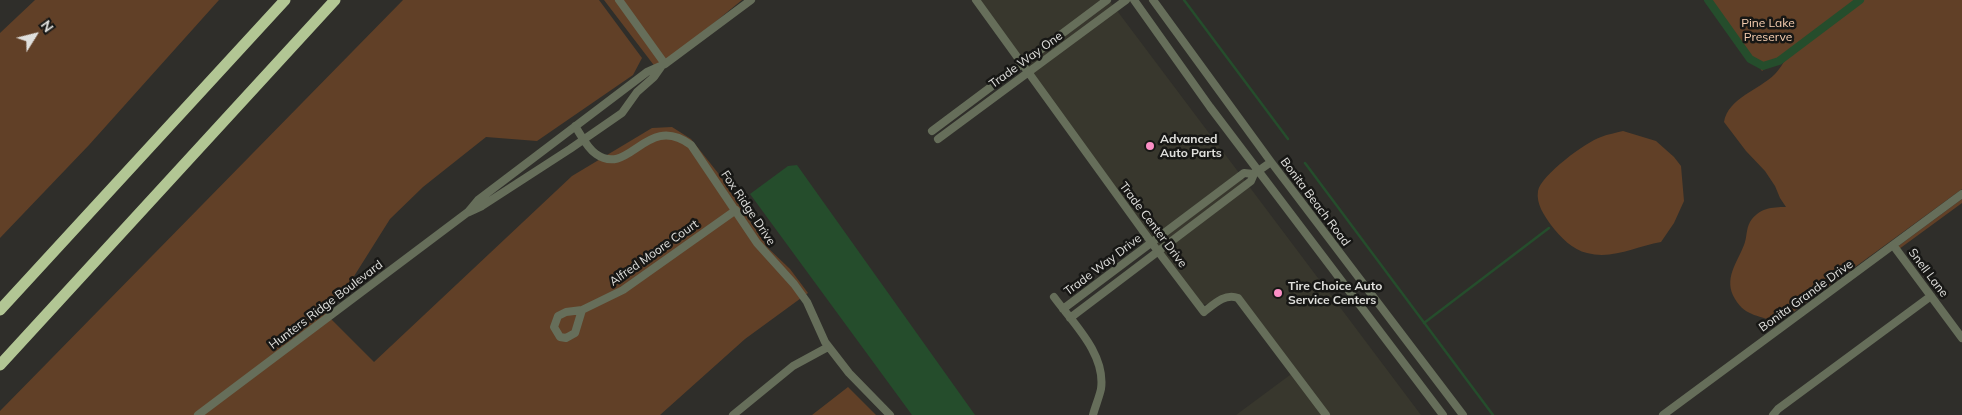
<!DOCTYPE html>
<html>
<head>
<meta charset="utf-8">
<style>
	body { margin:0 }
	#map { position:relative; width:1962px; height:415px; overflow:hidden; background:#2f2e2a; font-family:Mulish,sans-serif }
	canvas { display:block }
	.north { position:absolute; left:10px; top:10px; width:50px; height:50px; -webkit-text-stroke:4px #171715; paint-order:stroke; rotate:54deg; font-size:14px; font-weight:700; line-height:20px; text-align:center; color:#e0e0dd }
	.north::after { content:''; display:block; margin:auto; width:18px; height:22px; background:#e0e0dd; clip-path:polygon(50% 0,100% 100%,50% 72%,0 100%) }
</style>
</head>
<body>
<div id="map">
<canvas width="1962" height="415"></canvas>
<div class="north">N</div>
</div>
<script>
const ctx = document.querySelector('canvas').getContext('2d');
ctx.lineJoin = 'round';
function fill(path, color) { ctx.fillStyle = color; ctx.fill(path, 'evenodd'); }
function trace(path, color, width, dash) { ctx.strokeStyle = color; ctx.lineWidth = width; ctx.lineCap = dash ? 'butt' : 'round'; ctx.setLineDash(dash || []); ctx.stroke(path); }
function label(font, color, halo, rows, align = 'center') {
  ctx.font = font + ' Mulish,sans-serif'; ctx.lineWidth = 5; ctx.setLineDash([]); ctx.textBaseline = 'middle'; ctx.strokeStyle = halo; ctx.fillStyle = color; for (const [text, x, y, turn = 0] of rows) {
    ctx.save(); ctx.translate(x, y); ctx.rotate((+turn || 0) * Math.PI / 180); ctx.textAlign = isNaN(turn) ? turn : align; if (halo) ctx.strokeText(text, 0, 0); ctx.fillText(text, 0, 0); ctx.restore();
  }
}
fill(new Path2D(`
	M 979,0 L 1109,0 L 1421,415 L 1236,415 L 1294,372 L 1234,298 L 1214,305 L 1202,304 L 1154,243 Z`), '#38372d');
fill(new Path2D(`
	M 35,0 L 219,0 L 89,145 L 0,238 L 0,33 Z
	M 403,0 L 599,0 L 642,58 L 633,75 L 537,141 L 486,137 L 423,187 L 390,219 L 346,289 L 322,310 L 374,362 L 572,176 L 652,128 L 672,127 L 691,139 L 718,173 L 768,248 L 790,269 L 808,293 L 745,339 L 660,415 L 0,415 L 0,411 Z
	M 604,0 L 742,0 L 676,54 L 656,68 Z
	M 1709,0 L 1962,0 L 1962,189 L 1777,324 C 1761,314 1746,318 1735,299 C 1723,279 1737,263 1744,245 C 1747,238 1746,229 1750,222 C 1759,208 1772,207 1786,207 L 1780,198 L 1775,186 L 1765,171 L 1746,151 L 1724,122 C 1728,98 1759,90 1775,74 C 1781,68 1786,58 1791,50 L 1762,71 Z
	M 1623,131 L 1656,141 L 1674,157 L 1681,166 L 1684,201 L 1674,223 L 1661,242 C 1636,246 1613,260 1587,253 C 1573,250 1560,237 1551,225 C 1544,215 1536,204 1538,191 C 1541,175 1586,142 1601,137 C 1608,134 1616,133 1623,131 Z
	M 1962,199 L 1962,203 L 1895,252 L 1893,250 Z
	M 848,387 L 876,415 L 812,415 Z`), '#614027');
fill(new Path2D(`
	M 797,165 L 975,415 L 912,415 L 750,194 L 788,166 Z`), '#254d2c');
trace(new Path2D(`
	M 1184,0 L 1288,139
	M 1305,163 L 1493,415
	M 1424,323 L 1549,228`), '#254d2c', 2.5);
trace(new Path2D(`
	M 1708,0 L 1750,59 L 1763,66 L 1779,61 L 1860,0`), '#254d2c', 8);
trace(new Path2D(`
	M 619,0 L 665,64
	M 976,0 L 1151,242 L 1204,312 C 1214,304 1225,293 1238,298 L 1326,415
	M 1134,0 L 1210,107 L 1443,415
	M 1153,0 L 1271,162 L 1463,415
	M 575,126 C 581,135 587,148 596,154 C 630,178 646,112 691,145 L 757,243 L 794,284 L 807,302 L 825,342 L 849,373 L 890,415
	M 932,131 L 1107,0
	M 938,139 L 1126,0
	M 469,212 L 482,206 L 570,149 L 622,113 L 637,92 L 654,77 L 661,67
	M 1893,245 L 1962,338
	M 1054,297 C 1073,323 1106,354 1101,389 C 1099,398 1095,407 1093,415
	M 1063,309 L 1244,173 L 1254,174
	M 582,310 L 623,290 L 736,210
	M 582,310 L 575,333 L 566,338 L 560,337 L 554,327 L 558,316 L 566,312 Z
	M 1070,318 L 1251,181 L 1254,174 L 1271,162
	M 198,415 L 468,212 L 478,200 L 647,72 L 665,64 L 751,0
	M 733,415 L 793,366 L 828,347
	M 1663,415 L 1962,194
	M 1773,415 L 1778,409 L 1931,296`), '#666e5a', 8);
trace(new Path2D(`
	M 0,310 L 285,0
	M 0,365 L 335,0`), '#b2c694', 11);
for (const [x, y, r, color] of [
	[1150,146,5,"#fb8fc5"],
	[1278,293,5,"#fb8fc5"]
]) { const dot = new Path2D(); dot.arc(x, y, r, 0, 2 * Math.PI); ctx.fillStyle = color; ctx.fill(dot); trace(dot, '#171715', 2); }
label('12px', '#f8cfb1', '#171715', [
	["Pine Lake",1768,23],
	["Preserve",1768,37]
]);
label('12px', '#e0e0dd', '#171715', [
	["Trade Way One",1026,60,-36],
	["Bonita Beach Road",1315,202,53],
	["Fox Ridge Drive",748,208,56],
	["Trade Center Drive",1153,225,53],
	["Alfred Moore Court",654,253,-35],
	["Trade Way Drive",1103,265,-37],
	["Snell Lane",1928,273,53],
	["Bonita Grande Drive",1806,296,-36],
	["Hunters Ridge Boulevard",326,305,-37]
]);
label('bold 12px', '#e0e0dd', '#171715', [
	["Advanced",1160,139],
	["Auto Parts",1160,153],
	["Tire Choice Auto",1288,286],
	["Service Centers",1288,300]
], 'left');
</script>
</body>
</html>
